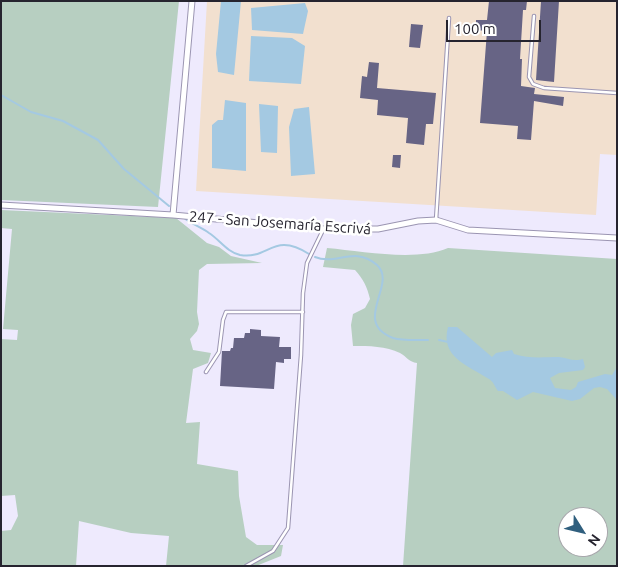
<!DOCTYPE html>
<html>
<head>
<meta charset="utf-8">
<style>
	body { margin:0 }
	#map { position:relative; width:618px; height:567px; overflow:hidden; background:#eeeafd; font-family:Ubuntu,sans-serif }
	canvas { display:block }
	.frame { position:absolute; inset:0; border:2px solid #26242f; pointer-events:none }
	.north { position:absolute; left:558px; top:507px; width:50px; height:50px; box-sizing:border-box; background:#fff; border:1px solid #a8a7ac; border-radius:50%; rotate:126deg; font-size:14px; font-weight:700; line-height:20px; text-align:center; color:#26242f }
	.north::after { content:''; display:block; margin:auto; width:18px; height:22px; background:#305f7e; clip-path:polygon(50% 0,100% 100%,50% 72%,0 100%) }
	.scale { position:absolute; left:446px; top:20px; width:95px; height:22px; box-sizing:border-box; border:2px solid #26242f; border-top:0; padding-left:6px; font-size:15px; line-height:18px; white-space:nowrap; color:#26242f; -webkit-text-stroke:4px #fff; paint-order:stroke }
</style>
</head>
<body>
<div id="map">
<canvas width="618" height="567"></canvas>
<div class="frame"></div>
<div class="north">N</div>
<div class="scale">100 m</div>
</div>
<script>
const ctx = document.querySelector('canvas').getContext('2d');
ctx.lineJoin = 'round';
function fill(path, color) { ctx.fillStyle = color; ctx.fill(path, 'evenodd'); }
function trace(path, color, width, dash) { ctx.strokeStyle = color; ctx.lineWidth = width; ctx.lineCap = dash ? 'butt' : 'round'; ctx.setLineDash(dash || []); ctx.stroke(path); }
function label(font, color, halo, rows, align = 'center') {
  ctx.font = font + ' Ubuntu,sans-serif'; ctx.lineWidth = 5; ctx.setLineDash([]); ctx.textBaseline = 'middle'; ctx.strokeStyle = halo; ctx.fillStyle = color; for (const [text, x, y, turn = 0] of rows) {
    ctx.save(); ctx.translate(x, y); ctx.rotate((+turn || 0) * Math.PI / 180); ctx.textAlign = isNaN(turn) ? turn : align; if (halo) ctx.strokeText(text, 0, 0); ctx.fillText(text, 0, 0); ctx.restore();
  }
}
fill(new Path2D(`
	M 207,1 L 617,1 L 617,155 L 600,154 L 596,215 L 196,191 Z`), '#f2e0cf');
fill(new Path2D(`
	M 1,1 L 179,1 L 158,207 L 1,200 Z
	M 1,210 L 176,218 L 207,243 L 219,247 L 231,256 L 262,263 L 207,264 L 199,270 L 197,312 L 199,324 L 197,331 L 190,339 L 193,350 L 211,353 L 208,363 L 193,369 L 186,423 L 200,422 L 197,464 L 238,471 L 239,496 L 246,537 L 257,545 L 283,545 L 281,556 L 256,566 L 166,566 L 169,536 L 131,533 L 79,521 L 76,566 L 1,566 L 1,531 L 11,530 L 18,516 L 15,495 L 1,496 L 1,339 L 17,340 L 18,330 L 3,329 L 12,229 L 1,228 Z
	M 327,248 C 362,251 416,262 448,248 L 617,259 L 617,566 L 403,566 L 417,363 C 409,362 407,357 400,353 C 386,346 369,346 353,346 L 351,325 L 353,314 L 365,308 L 370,299 C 367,286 363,279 355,270 L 323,267 ZM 568,517 L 598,517 L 598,547 L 568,547 Z`), '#b7cfc1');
fill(new Path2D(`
	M 221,1 L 241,1 L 234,75 L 218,72 L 216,54 Z
	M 305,3 L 308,11 L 303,34 L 252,30 L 251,8 Z
	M 251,36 L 292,38 L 305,46 L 301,84 L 249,81 Z
	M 225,100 L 246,103 L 246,171 L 212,168 L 212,125 L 218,120 L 223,120 Z
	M 259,104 L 278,106 L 277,153 L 261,152 Z
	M 309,107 L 315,174 L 291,176 L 289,127 L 294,109 Z
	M 448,327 L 457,327 L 492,357 L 496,353 L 512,350 L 514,354 C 530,359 543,357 559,357 C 568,358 573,362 583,359 L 585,367 L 583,370 L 559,373 L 550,378 L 555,388 L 571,390 L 576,387 L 578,382 L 605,374 L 612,375 L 617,367 L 617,400 L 607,389 L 600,387 L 594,388 L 580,399 L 572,401 L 533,392 L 517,400 L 503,391 L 498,391 C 495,387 493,381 489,379 C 467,365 440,357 448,327 Z`), '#a4c9e2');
trace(new Path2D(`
	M 1,95 L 31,112 L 63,121 L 98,140 L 124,169 L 169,206
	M 183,217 C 191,224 201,227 209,233 C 220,240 227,252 240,255 C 269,260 273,231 309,254
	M 315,257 C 336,266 354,245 377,265 C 398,284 351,322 393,338 C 403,341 417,340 428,340
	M 439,340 L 448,342`), '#a4c9e2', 2);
fill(new Path2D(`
	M 489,1 L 527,1 L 526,10 L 523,10 L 520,59 L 522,59 L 521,86 L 535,88 L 534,94 L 564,97 L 563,106 L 534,101 L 531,140 L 517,139 L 518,126 L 480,123 L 487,31 L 476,30 L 476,20 L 487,20 Z
	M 541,1 L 559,1 L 554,82 L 536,80 Z
	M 411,24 L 423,25 L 420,48 L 409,47 Z
	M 369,62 L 379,63 L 377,88 L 436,93 L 433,124 L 426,124 L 424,145 L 406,143 L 408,118 L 377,115 L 378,100 L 360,98 L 362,76 L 367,77 Z
	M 393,155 L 401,155 L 400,168 L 392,167 Z
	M 250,329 L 261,330 L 261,336 L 280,337 L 279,347 L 291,347 L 291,359 L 284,359 L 284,363 L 276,362 L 274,389 L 220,386 L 222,351 L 230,351 L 231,348 L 233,348 L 234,338 L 244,338 L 245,333 L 250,333 Z`), '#676485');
const service = new Path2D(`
	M 534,16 L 529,77 L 533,84 L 544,88 L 617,93
	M 436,220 L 449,18
	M 206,372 L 219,352 L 223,320 L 226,312 L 303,312
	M 246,566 L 273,551 L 288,528 L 301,355 L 303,293 L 307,263 L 323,230`);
const minor = new Path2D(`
	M 1,205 L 173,215 L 324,229 L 378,229 L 418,221 L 436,220 L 468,230 L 617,238
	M 173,215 L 192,1`);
trace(service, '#9b95b2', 4.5);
trace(minor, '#9b95b2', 7);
trace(service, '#fff', 2.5);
trace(minor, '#fff', 5);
label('15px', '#26242f', '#fff', [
	["247 - San Josemaría Escrivá",280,223,4]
]);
</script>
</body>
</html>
